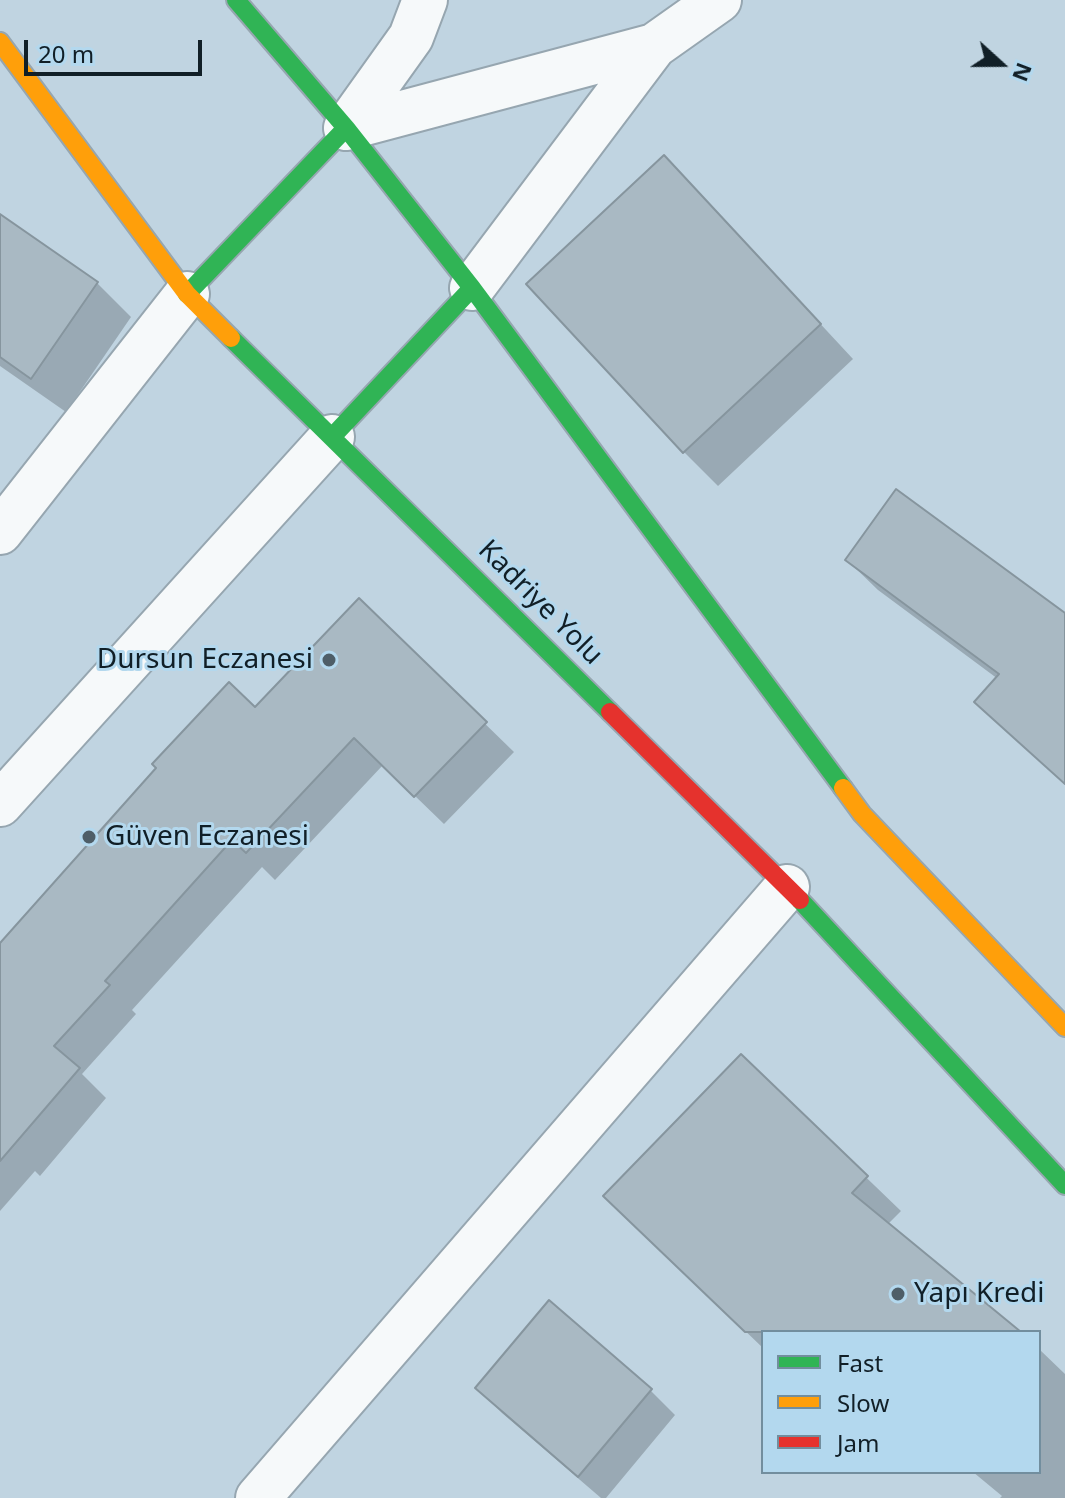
<!DOCTYPE html>
<html>
<head>
<meta charset="utf-8">
<style>
	body { margin:0 }
	#map { position:relative; width:1065px; height:1498px; overflow:hidden; background:#c0d4e1; font-family:"Noto Sans",sans-serif }
	canvas { display:block }
	.legend { position:absolute; left:761px; top:1330px; width:280px; height:144px; box-sizing:border-box; background:#b3d8ee; border:2px solid #728e9e; margin:0; padding:10px 14px; list-style:none; font-size:24px; color:#111f27 }
	.legend li { display:flex; align-items:center; gap:16px; height:40px }
	.legend b { width:40px; border:2px solid #728e9e }
	.north { position:absolute; left:961px; top:24px; width:80px; height:80px; -webkit-text-stroke:6px #b3d8ee; paint-order:stroke; rotate:111deg; font-size:22px; font-weight:700; line-height:32px; text-align:center; color:#111f27 }
	.north::after { content:''; display:block; margin:auto; width:28px; height:36px; background:#111f27; clip-path:polygon(50% 0,100% 100%,50% 72%,0 100%) }
	.scale { position:absolute; left:24px; top:40px; width:178px; height:36px; box-sizing:border-box; border:4px solid #111f27; border-top:0; padding-left:10px; font-size:24px; line-height:28px; white-space:nowrap; color:#111f27; -webkit-text-stroke:6px #b3d8ee; paint-order:stroke }
</style>
</head>
<body>
<div id="map">
<canvas width="1065" height="1498"></canvas>
<ul class="legend">
<li><b style="height:10px;background:#30b455"></b>Fast</li>
<li><b style="height:10px;background:#ff9f0a"></b>Slow</li>
<li><b style="height:10px;background:#e5322d"></b>Jam</li>
</ul>
<div class="north">N</div>
<div class="scale">20 m</div>
</div>
<script>
const ctx = document.querySelector('canvas').getContext('2d');
ctx.lineJoin = 'round';
function fill(path, color) { ctx.fillStyle = color; ctx.fill(path, 'evenodd'); }
function trace(path, color, width, dash) { ctx.strokeStyle = color; ctx.lineWidth = width; ctx.lineCap = dash ? 'butt' : 'round'; ctx.setLineDash(dash || []); ctx.stroke(path); }
function label(font, color, halo, rows, align = 'center') {
  ctx.font = font + ' "Noto Sans",sans-serif'; ctx.lineWidth = 6; ctx.setLineDash([]); ctx.textBaseline = 'middle'; ctx.strokeStyle = halo; ctx.fillStyle = color; for (const [text, x, y, turn = 0] of rows) {
    ctx.save(); ctx.translate(x, y); ctx.rotate((+turn || 0) * Math.PI / 180); ctx.textAlign = isNaN(turn) ? turn : align; if (halo) ctx.strokeText(text, 0, 0); ctx.fillText(text, 0, 0); ctx.restore();
  }
}
fill(new Path2D(`
	M 698,192 L 853,359 L 718,486 L 684,452 Z
	M 0,216 L 97,283 L 131,317 L 66,412 L 0,366 Z
	M 847,560 L 1065,616 L 1065,784 L 977,702 L 998,679 L 878,590 Z
	M 359,601 L 514,752 L 444,824 L 383,765 L 275,880 L 262,867 L 132,1010 L 136,1014 L 82,1074 L 106,1098 L 40,1176 L 35,1171 L 0,1211 L 0,945 L 255,710 Z
	M 741,1057 L 901,1211 L 887,1225 L 1018,1332 L 763,1332 L 763,1348 L 640,1230 Z
	M 549,1303 L 651,1391 L 675,1415 L 606,1498 L 601,1498 L 502,1413 L 478,1388 Z
	M 1039,1349 L 1065,1374 L 1065,1498 L 1000,1498 L 1002,1496 L 973,1472 L 1039,1472 Z`), '#0003');
const building = new Path2D(`
	M 664,155 L 821,324 L 683,453 L 526,284 Z
	M 0,214 L 98,282 L 31,379 L 0,357 Z
	M 896,489 L 1065,613 L 1065,784 L 974,702 L 999,674 L 845,560 Z
	M 359,598 L 487,722 L 414,797 L 354,738 L 246,853 L 232,840 L 105,981 L 110,985 L 54,1046 L 80,1068 L 0,1161 L 0,943 L 156,768 L 152,764 L 229,682 L 255,707 Z
	M 741,1054 L 868,1176 L 852,1193 L 1021,1332 L 745,1332 L 603,1196 Z
	M 549,1300 L 652,1389 L 578,1477 L 475,1388 Z`);
fill(building, '#a9b9c3');
trace(building, '#86959e', 2);
const street = new Path2D(`
	M 346,128 L 654,46
	M 346,128 L 411,37 L 425,0
	M 472,288 L 654,46 L 719,0
	M 0,532 L 187,294
	M 0,804 L 332,437
	M 258,1498 L 787,887`);
const fast = new Path2D(`
	M 236,0 L 346,128 L 472,288 L 843,788
	M 187,294 L 346,128
	M 231,338 L 610,712
	M 332,437 L 472,288
	M 800,900 L 1065,1185`);
const slow = new Path2D(`
	M 0,42 L 187,294 L 231,338
	M 843,788 L 862,814 L 1065,1027`);
const jam = new Path2D(`
	M 610,712 L 800,900`);
trace(street, '#96a6b0', 48);
trace(fast, '#96a6b0', 22);
trace(slow, '#96a6b0', 22);
trace(jam, '#96a6b0', 22);
trace(street, '#f6f9fa', 44);
trace(fast, '#30b455', 18);
trace(slow, '#ff9f0a', 18);
trace(jam, '#e5322d', 18);
for (const [x, y, r, color] of [
	[329,660,8,"#4e5e68"],
	[89,837,8,"#4e5e68"],
	[898,1294,8,"#4e5e68"]
]) { const dot = new Path2D(); dot.arc(x, y, r, 0, 2 * Math.PI); ctx.fillStyle = color; ctx.fill(dot); trace(dot, '#b3d8ee', 3); }
label('28px', '#111f27', '#b3d8ee', [
	["Kadriye Yolu",540,603,45]
]);
label('28px', '#111f27', '#b3d8ee', [
	["Dursun Eczanesi",313,660,"right"],
	["Güven Eczanesi",105,837],
	["Yapı Kredi",914,1294]
], 'left');
</script>
</body>
</html>
